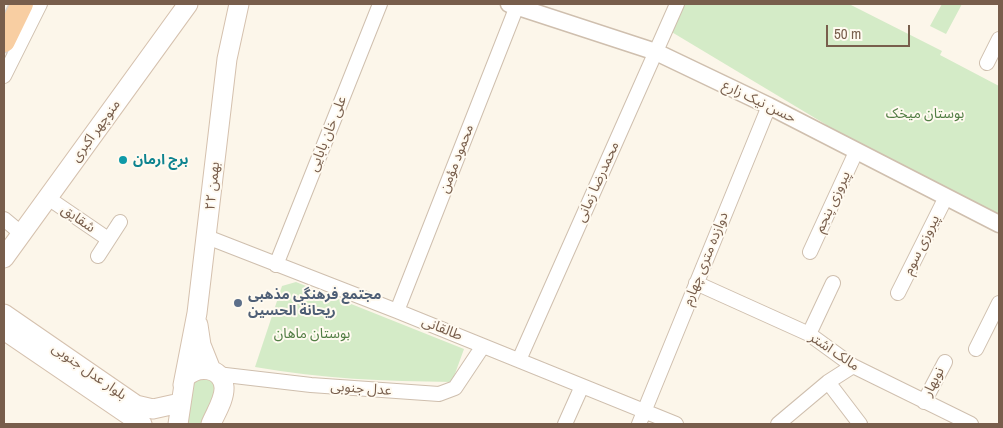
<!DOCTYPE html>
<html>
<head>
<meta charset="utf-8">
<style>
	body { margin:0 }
	#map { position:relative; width:1003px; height:428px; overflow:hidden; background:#fcf6ea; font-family:"Archivo Narrow",sans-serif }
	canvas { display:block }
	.frame { position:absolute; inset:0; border:5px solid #785e4c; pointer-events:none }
	.scale { position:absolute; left:826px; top:25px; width:84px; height:22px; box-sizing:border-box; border:2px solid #785e4c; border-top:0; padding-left:6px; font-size:15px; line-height:18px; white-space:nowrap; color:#785e4c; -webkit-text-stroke:4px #fffaf0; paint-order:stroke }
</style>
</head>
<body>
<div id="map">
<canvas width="1003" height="428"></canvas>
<div class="frame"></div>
<div class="scale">50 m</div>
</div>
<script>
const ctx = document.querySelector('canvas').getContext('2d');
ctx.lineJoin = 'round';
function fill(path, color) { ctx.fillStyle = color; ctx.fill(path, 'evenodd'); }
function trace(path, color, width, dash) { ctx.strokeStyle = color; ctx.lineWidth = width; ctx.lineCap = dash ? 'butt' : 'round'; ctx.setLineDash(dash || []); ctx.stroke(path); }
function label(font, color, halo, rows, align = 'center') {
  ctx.font = font + ' "Archivo Narrow","Noto Sans Arabic",sans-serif'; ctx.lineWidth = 4; ctx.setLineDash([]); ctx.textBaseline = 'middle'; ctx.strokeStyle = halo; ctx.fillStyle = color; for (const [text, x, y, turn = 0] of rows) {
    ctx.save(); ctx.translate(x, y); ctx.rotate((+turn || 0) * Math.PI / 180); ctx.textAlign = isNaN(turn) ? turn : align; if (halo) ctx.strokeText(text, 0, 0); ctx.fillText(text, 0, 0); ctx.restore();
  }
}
fill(new Path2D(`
	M 683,4 L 849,4 L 942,51 L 940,55 L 999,86 L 999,217 L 839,137 L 825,124 L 670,31 Z
	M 942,4 L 962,4 L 946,34 L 930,26 Z
	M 296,282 L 464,349 L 452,382 C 384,381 323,379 255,367 L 282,286 Z
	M 207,375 L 218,384 L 206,424 L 185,424 L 190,385 Z`), '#d4ebc7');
const minor = new Path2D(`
	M 987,63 L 999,39
	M 4,76 L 40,4
	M 48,198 L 108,239
	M 4,219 L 22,234
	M 207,237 L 397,311 L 676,424
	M 810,252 L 856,152
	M 98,256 L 120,222
	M 276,265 L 380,4
	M 696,283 L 809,334 L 853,366 L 971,424
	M 898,293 L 946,197
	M 397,311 L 517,6
	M 809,334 L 833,283
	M 976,349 L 999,303
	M 519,360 L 677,4
	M 217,374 L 311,385 L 439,394 L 455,388 L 483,346
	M 828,382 L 860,424
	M 924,402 L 945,362
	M 565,424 L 582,386
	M 639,424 L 769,106
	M 778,424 L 828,382 L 853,366`);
const tertiary = new Path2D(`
	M 509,4 L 656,52 L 769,106 L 999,224`);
const secondary = new Path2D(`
	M 4,258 L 188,4
	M 4,314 L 136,405 L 153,409 L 180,403
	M 198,325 L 201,345 L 211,370
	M 4,330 L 142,424
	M 183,385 L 197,313 L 227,59 L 239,4
	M 178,424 L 185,378 C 197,365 222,366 224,387 C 225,399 215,414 211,424`);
const trunk = new Path2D(`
	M 4,41 L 22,4`);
trace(minor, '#cfbfae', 16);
trace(tertiary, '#cfbfae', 19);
trace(secondary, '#d5c1ae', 21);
trace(trunk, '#d9d2cd', 25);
trace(minor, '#fff', 14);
trace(tertiary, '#fff', 16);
trace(secondary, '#fff', 19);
trace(trunk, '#f8cea2', 22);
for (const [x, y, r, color] of [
	[123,160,5,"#0f9aa8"],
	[238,303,5,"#5c6f8a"]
]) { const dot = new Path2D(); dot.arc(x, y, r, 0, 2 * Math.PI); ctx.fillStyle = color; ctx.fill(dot); trace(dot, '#fffaf0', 2); }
label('14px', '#785e4c', '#fffaf0', [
	["حسن نیک زارع",759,102,26],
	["منوچهر اکبری",96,131,-54],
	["علی خان بابایی",328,134,-68],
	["محمود مؤمن",457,159,-69],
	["محمدرضا زمانی",598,182,-66],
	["۲۲ بهمن",213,186,-84],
	["پیروزی پنجم",833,202,-65],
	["شقایق",78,219,35],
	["پیروزی سوم",922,245,-64],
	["دوازده متری چهارم",706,259,-68],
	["طالقانی",442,329,22],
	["مالک اشتر",834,352,34],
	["بلوار عدل جنوبی",89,372,35],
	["نوبهار",934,382,-63],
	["عدل جنوبی",361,389,4]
]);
label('14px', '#527d44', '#fffaf0', [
	["بوستان میخک",925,114],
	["بوستان ماهان",312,334]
]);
label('bold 14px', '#0d838f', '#fffaf0', [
	["برج ارمان",133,160]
], 'left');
label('bold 14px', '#4e5e75', '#fffaf0', [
	["مجتمع فرهنگی مذهبی",248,295],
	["ریحانة الحسین",248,311]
], 'left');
</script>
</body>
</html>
